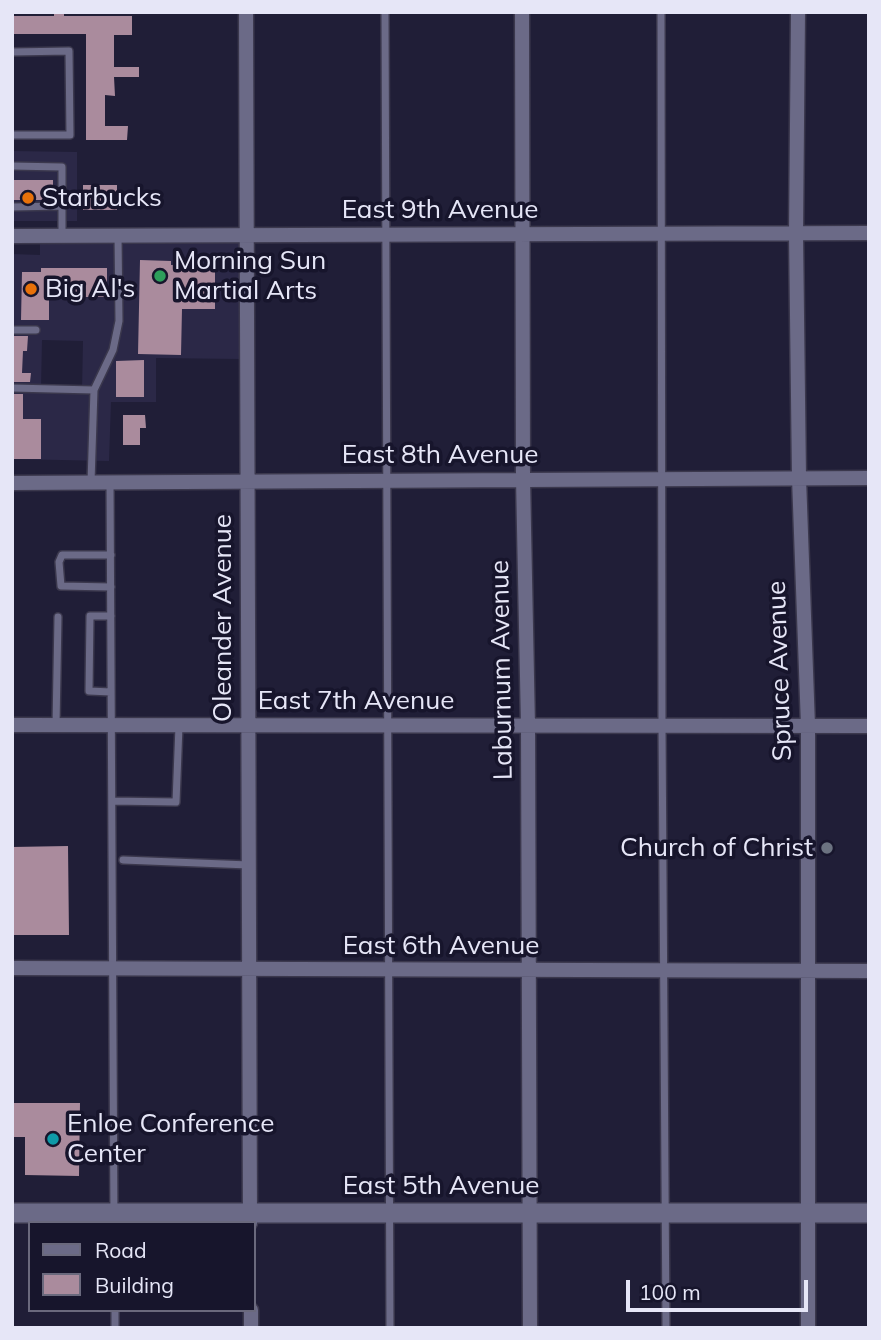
<!DOCTYPE html>
<html>
<head>
<meta charset="utf-8">
<style>
	body { margin:0 }
	#map { position:relative; width:881px; height:1340px; overflow:hidden; background:#201e37; font-family:Mulish,sans-serif }
	canvas { display:block }
	.frame { position:absolute; inset:0; border:14px solid #e6e6f7; pointer-events:none }
	.legend { position:absolute; left:28px; top:1221px; width:228px; height:91px; box-sizing:border-box; background:#17152c; border:2px solid #6a697d; margin:0; padding:9px 12px; list-style:none; font-size:21px; color:#e6e6f7 }
	.legend li { display:flex; align-items:center; gap:14px; height:35px }
	.legend b { width:35px; border:2px solid #6a697d }
	.scale { position:absolute; left:626px; top:1280px; width:182px; height:32px; box-sizing:border-box; border:4px solid #e6e6f7; border-top:0; padding-left:9px; font-size:21px; line-height:24px; white-space:nowrap; color:#e6e6f7; -webkit-text-stroke:5px #17152c; paint-order:stroke }
</style>
</head>
<body>
<div id="map">
<canvas width="881" height="1340"></canvas>
<div class="frame"></div>
<ul class="legend">
<li><b style="height:9px;background:#6b6a87"></b>Road</li>
<li><b style="height:19px;background:#aa8b9d"></b>Building</li>
</ul>
<div class="scale">100 m</div>
</div>
<script>
const ctx = document.querySelector('canvas').getContext('2d');
ctx.lineJoin = 'round';
function fill(path, color) { ctx.fillStyle = color; ctx.fill(path, 'evenodd'); }
function trace(path, color, width, dash) { ctx.strokeStyle = color; ctx.lineWidth = width; ctx.lineCap = dash ? 'butt' : 'round'; ctx.setLineDash(dash || []); ctx.stroke(path); }
function label(font, color, halo, rows, align = 'center') {
  ctx.font = font + ' Mulish,sans-serif'; ctx.lineWidth = 7; ctx.setLineDash([]); ctx.textBaseline = 'middle'; ctx.strokeStyle = halo; ctx.fillStyle = color; for (const [text, x, y, turn = 0] of rows) {
    ctx.save(); ctx.translate(x, y); ctx.rotate((+turn || 0) * Math.PI / 180); ctx.textAlign = isNaN(turn) ? turn : align; if (halo) ctx.strokeText(text, 0, 0); ctx.fillText(text, 0, 0); ctx.restore();
  }
}
fill(new Path2D(`
	M 12,151 L 77,152 L 77,221 L 12,221 Z
	M 40,242 L 241,243 L 240,359 L 156,358 L 156,402 L 111,402 L 109,461 L 12,459 L 12,254 L 40,255 ZM 42,340 L 83,341 L 82,390 L 41,389 Z`), '#2b2847');
fill(new Path2D(`
	M 54,12 L 64,12 L 64,16 L 132,16 L 132,35 L 114,35 L 114,67 L 139,67 L 139,77 L 114,77 L 115,96 L 105,95 L 105,126 L 128,126 L 127,140 L 86,140 L 86,34 L 12,34 L 12,16 L 54,16 Z
	M 12,180 L 53,180 L 53,200 L 12,200 Z
	M 83,185 L 117,185 L 117,210 L 83,210 Z
	M 140,260 L 171,261 L 171,265 L 215,264 L 215,309 L 182,309 L 181,355 L 138,354 Z
	M 41,268 L 107,268 L 107,297 L 49,297 L 49,320 L 21,320 L 22,272 L 41,272 Z
	M 12,336 L 28,336 L 27,351 L 23,351 L 22,373 L 31,373 L 30,382 L 12,382 Z
	M 144,360 L 144,397 L 116,397 L 116,361 Z
	M 12,394 L 23,394 L 23,419 L 41,419 L 41,459 L 12,459 Z
	M 123,415 L 145,415 L 146,428 L 140,428 L 140,445 L 123,445 Z
	M 68,846 L 69,935 L 13,935 L 12,847 Z
	M 12,1103 L 80,1103 L 79,1176 L 25,1175 L 25,1137 L 12,1137 Z`), '#aa8b9d');
const lane = new Path2D(`
	M 385,12 L 390,1328
	M 661,12 L 662,726 L 666,1328
	M 12,52 L 69,51 L 70,135 L 12,135
	M 12,166 L 62,167 L 62,236
	M 12,207 L 62,206
	M 12,330 L 36,330
	M 12,388 L 94,390
	M 91,482 L 94,390 L 113,350 L 119,321 L 118,236
	M 110,482 L 114,1223
	M 111,555 L 62,555 L 59,562 L 61,586 L 111,587
	M 111,616 L 90,616 L 89,691 L 111,692
	M 56,725 L 58,617
	M 112,801 L 176,802 L 179,726
	M 123,860 L 249,865
	M 115,1310 L 115,1328`);
const street = new Path2D(`
	M 246,12 L 250,1223
	M 522,12 L 523,478 L 528,726 L 530,1328
	M 798,12 L 796,234 L 799,478 L 808,726 L 808,1328
	M 12,236 L 869,233
	M 12,483 L 869,478
	M 12,725 L 869,726
	M 12,968 L 869,971
	M 251,1310 L 251,1328`);
const secondary = new Path2D(`
	M 12,1213 L 869,1213`);
trace(lane, '#3b384d', 10);
trace(street, '#3b384d', 17);
trace(secondary, '#3b384d', 22);
trace(lane, '#6b6a87', 7);
trace(street, '#6b6a87', 14);
trace(secondary, '#6b6a87', 19);
for (const [x, y, r, color] of [
	[28,198,7,"#e8710a"],
	[160,276,7,"#2e9e5b"],
	[31,289,7,"#e8710a"],
	[827,848,7,"#6b7280"],
	[53,1139,7,"#0f9aa8"]
]) { const dot = new Path2D(); dot.arc(x, y, r, 0, 2 * Math.PI); ctx.fillStyle = color; ctx.fill(dot); trace(dot, '#17152c', 2.5); }
label('26px', '#e6e6f7', '#17152c', [
	["Starbucks",42,198],
	["Morning Sun",174,261],
	["Martial Arts",174,291],
	["Big Al's",45,289],
	["Church of Christ",813,848,"right"],
	["Enloe Conference",67,1124],
	["Center",67,1154]
], 'left');
label('26px', '#e6e6f7', '#17152c', [
	["East 9th Avenue",440,210],
	["East 8th Avenue",440,455],
	["Oleander Avenue",223,618,-90],
	["Laburnum Avenue",502,670,-91],
	["Spruce Avenue",780,671,-92],
	["East 7th Avenue",356,701],
	["East 6th Avenue",441,946],
	["East 5th Avenue",441,1186]
]);
</script>
</body>
</html>
